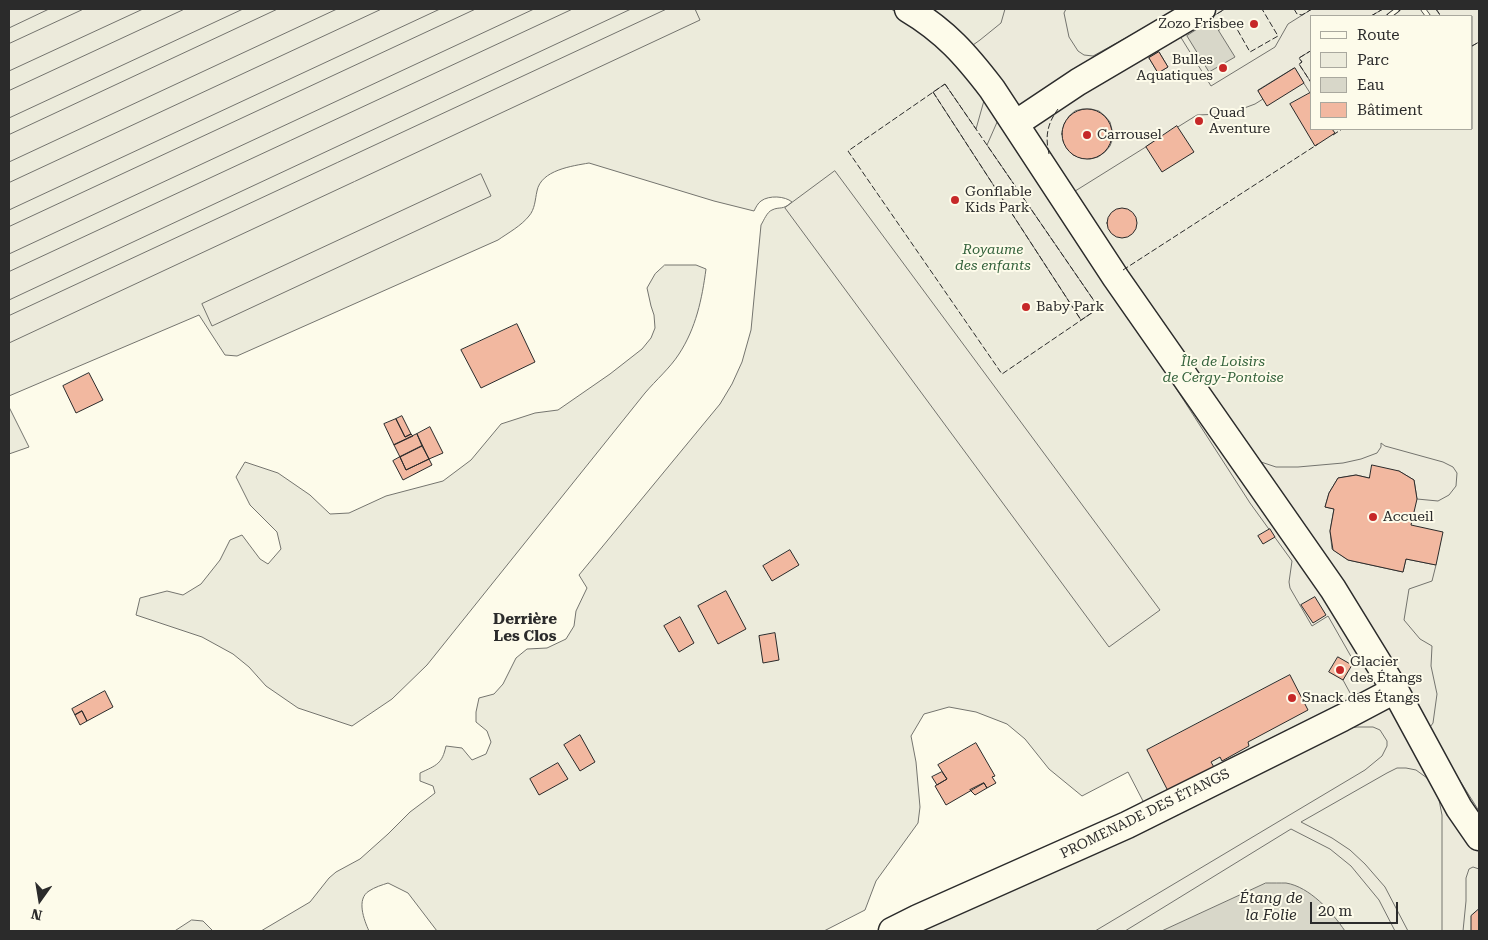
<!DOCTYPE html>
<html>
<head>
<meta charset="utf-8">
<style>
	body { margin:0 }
	#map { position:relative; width:1488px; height:940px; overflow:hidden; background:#fdfbea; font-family:"Roboto Serif",serif }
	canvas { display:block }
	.frame { position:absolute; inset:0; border:10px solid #2b2b2b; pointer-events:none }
	.legend { position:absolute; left:1310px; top:15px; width:162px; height:115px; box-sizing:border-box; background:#fdfbea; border:1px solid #a9a89e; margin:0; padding:6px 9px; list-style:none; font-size:15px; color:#2b2b2b }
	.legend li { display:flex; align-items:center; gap:10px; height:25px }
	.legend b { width:25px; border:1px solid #a9a89e }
	.north { position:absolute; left:15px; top:875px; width:50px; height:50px; -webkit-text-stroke:4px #fdfbea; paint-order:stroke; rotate:193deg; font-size:14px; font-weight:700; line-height:20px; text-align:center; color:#2b2b2b }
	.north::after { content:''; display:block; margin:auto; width:18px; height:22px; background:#2b2b2b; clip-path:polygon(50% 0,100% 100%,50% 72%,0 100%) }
	.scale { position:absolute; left:1310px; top:902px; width:88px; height:22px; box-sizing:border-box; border:2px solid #2b2b2b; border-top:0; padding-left:6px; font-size:15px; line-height:18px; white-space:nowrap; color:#2b2b2b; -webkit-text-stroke:4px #fdfbea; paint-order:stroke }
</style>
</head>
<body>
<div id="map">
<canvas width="1488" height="940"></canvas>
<div class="frame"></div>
<ul class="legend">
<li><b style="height:6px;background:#fdfbea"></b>Route</li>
<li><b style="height:14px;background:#ecebdb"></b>Parc</li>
<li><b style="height:14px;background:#d8d7c9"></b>Eau</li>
<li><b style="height:14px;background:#f2b8a0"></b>Bâtiment</li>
</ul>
<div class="north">N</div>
<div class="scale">20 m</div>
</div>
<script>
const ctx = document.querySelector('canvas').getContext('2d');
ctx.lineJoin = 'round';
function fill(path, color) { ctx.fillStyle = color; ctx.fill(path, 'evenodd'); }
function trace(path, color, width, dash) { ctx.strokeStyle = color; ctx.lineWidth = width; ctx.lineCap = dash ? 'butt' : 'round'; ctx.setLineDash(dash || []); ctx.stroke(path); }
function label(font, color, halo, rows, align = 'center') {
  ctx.font = font + ' "Roboto Serif",serif'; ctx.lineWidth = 4; ctx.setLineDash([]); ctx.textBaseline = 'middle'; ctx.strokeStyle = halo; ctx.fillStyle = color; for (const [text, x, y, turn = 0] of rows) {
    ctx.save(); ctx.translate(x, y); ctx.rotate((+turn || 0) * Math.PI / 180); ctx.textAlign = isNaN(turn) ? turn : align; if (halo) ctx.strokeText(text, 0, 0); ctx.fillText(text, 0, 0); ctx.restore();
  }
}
const green = new Path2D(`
	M 9,9 L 1479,9 L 1479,931 L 881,931 L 1144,803 L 1128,772 L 1082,796 L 1049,769 L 1025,739 L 1007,724 L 976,712 L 949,707 L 924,714 L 911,736 L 916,762 L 920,807 L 918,823 L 876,881 L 865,910 L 824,931 L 437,931 L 408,893 L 388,883 C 382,885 375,887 369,891 C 356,899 364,920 369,931 L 261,931 L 310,902 L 329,878 L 336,872 L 360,859 L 388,834 L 410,812 L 426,800 L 435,793 L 433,786 L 420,781 L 420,773 C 437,765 442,764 446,746 L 462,748 L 472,760 L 486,754 L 491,742 L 487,731 L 476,722 L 476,712 L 479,698 L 494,694 L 503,684 L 516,658 L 527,649 L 547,648 L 566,639 L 574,626 L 576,611 L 587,588 L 579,575 L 720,404 L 732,384 L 742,362 L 751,330 L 761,225 C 764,220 767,212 772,210 C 780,206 782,211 792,202 C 785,196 769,195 761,201 C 758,203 756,207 754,211 L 714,201 L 589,163 C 572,166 541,170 537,191 C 535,200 535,209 529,216 C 521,226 508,233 498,240 L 237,356 L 225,355 L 199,315 L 9,396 ZM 1312,16 L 1472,16 L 1472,129 L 1312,129 Z
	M 665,265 L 696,265 L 706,269 C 702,299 696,328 679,354 C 670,368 656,380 645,393 L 427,665 L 392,699 L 352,726 L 298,708 L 266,686 L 249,667 L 233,654 L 202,637 L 136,615 L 140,598 L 167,591 L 183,595 L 201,584 L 220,560 L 230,540 L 242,535 L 260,559 L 268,564 L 281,549 L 277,532 L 250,505 L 236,477 L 245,462 L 278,473 L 310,495 L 330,514 L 349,513 L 386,496 L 443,481 L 471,460 L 501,424 L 535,413 L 558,410 L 610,374 L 642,349 L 651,338 L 655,328 L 654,315 L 651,306 L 647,288 L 655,274 Z
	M 9,407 L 29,447 L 9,454 Z
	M 192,920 L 203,921 L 213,931 L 175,931 Z`);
fill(green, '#ecebdb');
trace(green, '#74746e', 1);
const parking = new Path2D(`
	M 9,9 L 49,9 L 9,28 Z
	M 84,9 L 143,9 L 9,71 L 9,44 Z
	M 185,9 L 243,9 L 9,118 L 9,91 Z
	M 278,9 L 337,9 L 9,162 L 9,135 Z
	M 382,9 L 440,9 L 9,210 L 9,183 Z
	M 476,9 L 534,9 L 9,254 L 9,227 Z
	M 573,9 L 631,9 L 9,300 L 9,272 Z
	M 667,9 L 695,9 L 700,20 L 9,343 L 9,316 Z
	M 891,9 L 917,9 L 966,45 L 973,45 L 980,40 L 1001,23 L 1005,9 L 1066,9 L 1064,13 L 1069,37 L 1078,51 L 1084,55 L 1093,56 L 1178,9 L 1225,9 L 1180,36 L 1211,86 L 1275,47 L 1288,24 L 1312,9 L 1383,9 L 1371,16 L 1312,16 L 1312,50 L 1299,58 L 1302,62 L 1299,64 L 1312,84 L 1312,96 L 1294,68 L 1258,90 L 1263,99 L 1255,104 L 1239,110 L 1222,114 L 1197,115 L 1072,193 L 1132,282 L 1261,462 L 1276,467 L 1298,467 L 1343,463 L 1361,459 L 1377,453 L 1381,447 L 1381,443 L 1385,446 L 1443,462 L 1453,467 L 1457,473 L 1456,486 L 1449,495 L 1438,501 L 1417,499 L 1414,480 L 1399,471 L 1369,478 L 1356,475 L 1338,478 L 1329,493 L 1325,507 L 1334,509 L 1330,531 L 1332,549 L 1348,560 L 1403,572 L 1406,559 L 1436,565 L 1432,581 L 1409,589 L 1404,620 L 1420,639 L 1432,646 L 1431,666 L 1437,694 L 1433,723 L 1428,730 L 1479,811 L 1479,869 L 1473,867 L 1469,869 L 1466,878 L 1466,901 L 1463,931 L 1442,931 L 1442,815 L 1439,800 L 1434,788 L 1427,778 L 1416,770 L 1406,768 L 1397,768 L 1387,773 L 1301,822 L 1332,838 L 1350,850 L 1365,864 L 1385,887 L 1408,931 L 1395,931 L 1379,900 L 1351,866 L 1330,849 L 1291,829 L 1125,931 L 1095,931 L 1365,770 L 1382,756 L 1387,746 L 1387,741 L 1380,730 L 1373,727 L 1357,727 L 1338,730 L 1355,702 L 1343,680 L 1353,660 L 1328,616 L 1312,626 L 1290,588 L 1289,582 L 1292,561 L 1250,503 L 1170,379 L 1003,117 L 998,120 L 987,145 L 1099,308 L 1081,320 L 933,92 L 945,84 L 976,129 L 985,97 L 974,80 L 909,18 ZM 1159,52 L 1168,67 L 1158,73 L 1149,58 ZM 1083,109 L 1091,109 L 1099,111 L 1105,116 L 1110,122 L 1112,130 L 1113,138 L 1110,146 L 1105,152 L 1098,157 L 1090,159 L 1081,158 L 1073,155 L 1067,149 L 1063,141 L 1062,132 L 1064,124 L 1069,116 L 1075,111 Z
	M 1436,9 L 1479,9 L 1479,42 L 1472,46 L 1472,16 L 1441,16 Z
	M 835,171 L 1160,610 L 1109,647 L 785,208 Z
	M 481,174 L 491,196 L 212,326 L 202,304 Z`);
fill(parking, '#eceadb');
trace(parking, '#74746e', 1);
const water = new Path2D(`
	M 1212,20 L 1235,57 L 1209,72 L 1187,36 Z
	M 1266,883 C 1273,883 1280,883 1286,883 C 1310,887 1332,912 1345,931 L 1162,931 Z`);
fill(water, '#d8d7c9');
trace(water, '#74746e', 1);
const building = new Path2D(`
	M 1159,52 L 1168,67 L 1158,73 L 1149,58 Z
	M 1295,68 L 1304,83 L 1267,106 L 1258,91 Z
	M 1310,93 L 1312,96 L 1312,129 L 1332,129 L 1335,133 L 1315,146 L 1290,104 Z
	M1062 134a25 25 0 1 1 50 0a25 25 0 1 1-50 0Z
	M 1177,126 L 1194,152 L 1162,172 L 1146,147 Z
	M1107 223a15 15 0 1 1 30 0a15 15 0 1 1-30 0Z
	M 517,324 L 535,362 L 481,388 L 461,350 Z
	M 89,373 L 103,400 L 76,413 L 63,386 Z
	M 402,416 L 411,434 L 405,437 L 396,419 Z
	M 396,419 L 405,437 L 411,434 L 413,436 L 394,445 L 384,424 Z
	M 430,427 L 443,453 L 429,459 L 417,434 Z
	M 417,434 L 422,446 L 400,457 L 394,445 Z
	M 422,446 L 429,459 L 406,470 L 400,457 Z
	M 400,457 L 406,470 L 429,459 L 432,465 L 403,480 L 393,461 Z
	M 1372,465 L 1399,471 L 1414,480 L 1417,499 L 1411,525 L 1443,532 L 1436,565 L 1406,559 L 1403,572 L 1348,560 L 1333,550 L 1330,531 L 1334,509 L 1325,507 L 1329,493 L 1338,478 L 1356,475 L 1369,478 Z
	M 1270,529 L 1275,537 L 1263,544 L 1258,536 Z
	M 790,550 L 799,565 L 772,581 L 763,566 Z
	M 726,591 L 746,629 L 718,644 L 698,606 Z
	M 1315,597 L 1326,615 L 1313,623 L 1301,605 Z
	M 680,617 L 694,643 L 679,652 L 664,626 Z
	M 775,633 L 779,660 L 763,663 L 759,636 Z
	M 1338,657 L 1352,665 L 1343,680 L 1329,672 Z
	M 1290,675 L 1308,710 L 1248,742 L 1249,746 L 1222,761 L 1220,757 L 1211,762 L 1215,769 L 1168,791 L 1147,750 Z
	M 105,691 L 113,707 L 87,721 L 82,711 L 75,715 L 72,709 Z
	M 82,711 L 87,721 L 80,725 L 75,715 Z
	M 580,735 L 595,762 L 580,771 L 564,745 Z
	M 976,743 L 995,776 L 992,777 L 996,783 L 987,788 L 984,783 L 946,805 L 935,786 L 947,779 L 938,765 Z
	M 558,763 L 568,779 L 539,795 L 530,779 Z
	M 942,772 L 947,779 L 937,785 L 932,777 Z
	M 984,783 L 987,788 L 975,795 L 970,790 Z
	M 1479,909 L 1479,931 L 1471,931 L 1471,916 Z`);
fill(building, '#f2b8a0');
trace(building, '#2b2b2b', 1);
const street = new Path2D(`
	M 908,9 C 945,31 966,55 992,89 L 1116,278 L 1333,589 L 1395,690 L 1459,808 L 1479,837
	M 1015,124 L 1078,82 L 1202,9
	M 892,931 L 918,918 L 1127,825 L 1342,718 L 1395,690`);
trace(street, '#2b2b2b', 29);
trace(street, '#fdfbea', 26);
const rail = new Path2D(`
	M 1423,9 L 1428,16
	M 1389,16 L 1398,9`);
trace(rail, '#2b2b2b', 5.5);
trace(rail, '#fdfbea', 4, [11]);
trace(new Path2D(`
	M 1294,9 L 1297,14 L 1302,15 L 1312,9
	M 1436,9 L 1441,16
	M 1371,16 L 1383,9
	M 1210,18 L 1225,9
	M 1219,30 L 1233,22 L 1250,52 L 1278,36 L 1262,9
	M 1472,46 L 1479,42
	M 1312,50 L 1299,58 L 1302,62 L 1299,64 L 1312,84
	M 945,84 L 1099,308 L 1002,374 L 848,151 Z
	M 933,92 L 1081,320
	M 1333,135 L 1342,129
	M 1049,154 C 1045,137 1047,124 1058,109
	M 1123,270 L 1318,144`), '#2b2b2b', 1, [6, 2.5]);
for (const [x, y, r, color] of [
	[1254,24,5,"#c62828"],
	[1223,68,5,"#c62828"],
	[1199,121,5,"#c62828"],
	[1087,135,5,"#c62828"],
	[955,200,5,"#c62828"],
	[1026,307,5,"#c62828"],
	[1373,517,5,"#c62828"],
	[1340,670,5,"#c62828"],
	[1292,698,5,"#c62828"]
]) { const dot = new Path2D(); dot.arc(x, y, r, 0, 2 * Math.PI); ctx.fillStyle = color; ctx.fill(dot); trace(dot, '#fdfbea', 2); }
label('14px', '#2b2b2b', '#fdfbea', [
	["Zozo Frisbee",1244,24,"right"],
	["Bulles",1213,60,"right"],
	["Aquatiques",1213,76,"right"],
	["Quad",1209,113],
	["Aventure",1209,129],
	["Carrousel",1097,135],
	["Gonflable",965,192],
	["Kids Park",965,208],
	["Baby Park",1036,307],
	["Accueil",1383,517],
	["Glacier",1350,662],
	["des Étangs",1350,678],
	["Snack des Étangs",1302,698]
], 'left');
label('italic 14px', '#34623c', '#fdfbea', [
	["Royaume",993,250],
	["des enfants",993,266],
	["Île de Loisirs",1223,362],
	["de Cergy-Pontoise",1223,378]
]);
label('14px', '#2b2b2b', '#fdfbea', [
	["PROMENADE DES ÉTANGS",1145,814,-26]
]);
label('bold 15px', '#2b2b2b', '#fdfbea', [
	["Derrière",525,620],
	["Les Clos",525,637]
]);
label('italic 15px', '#2b2b2b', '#fdfbea', [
	["Étang de",1271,899],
	["la Folie",1271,916]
]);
</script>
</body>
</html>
